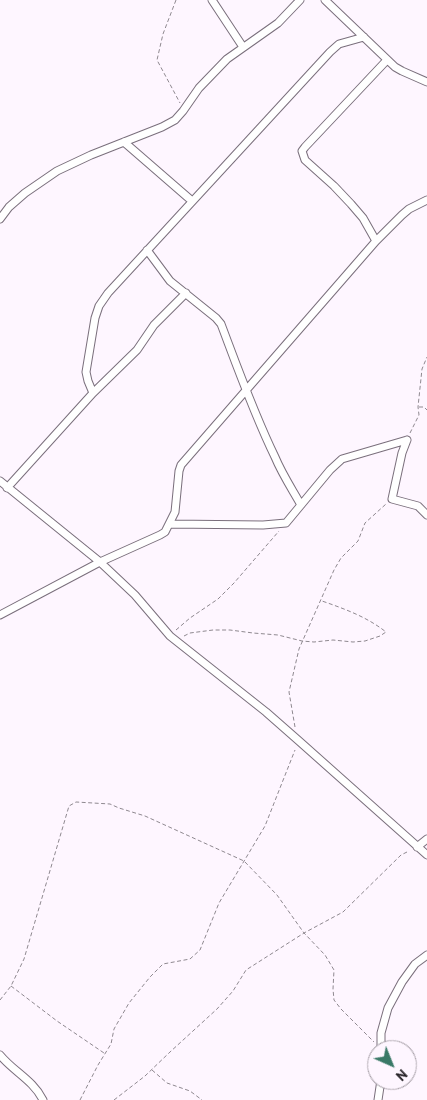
<!DOCTYPE html>
<html>
<head>
<meta charset="utf-8">
<style>
	body { margin:0 }
	#map { position:relative; width:427px; height:1100px; overflow:hidden; background:#fef6ff; font-family:"PT Sans",sans-serif }
	canvas { display:block }
	.north { position:absolute; left:367px; top:1040px; width:50px; height:50px; box-sizing:border-box; background:#fef6ff; border:1px solid #a69fa7; border-radius:50%; rotate:136deg; font-size:14px; font-weight:700; line-height:20px; text-align:center; color:#211d22 }
	.north::after { content:''; display:block; margin:auto; width:18px; height:22px; background:#3a7967; clip-path:polygon(50% 0,100% 100%,50% 72%,0 100%) }
</style>
</head>
<body>
<div id="map">
<canvas width="427" height="1100"></canvas>
<div class="north">N</div>
</div>
<script>
const ctx = document.querySelector('canvas').getContext('2d');
ctx.lineJoin = 'round';
function trace(path, color, width, dash) { ctx.strokeStyle = color; ctx.lineWidth = width; ctx.lineCap = dash ? 'butt' : 'round'; ctx.setLineDash(dash || []); ctx.stroke(path); }
const minor = new Path2D(`
	M 212,0 L 243,47
	M 325,0 L 395,67 L 402,71 L 427,82
	M 124,142 L 192,201
	M 0,219 L 9,207 L 25,193 L 57,171 L 91,155 L 162,127 L 175,120 L 183,111 L 199,88 L 227,59 L 278,23 L 300,0
	M 376,241 L 363,218 L 351,204 L 334,186 L 305,160 L 302,151 L 305,147 L 387,60
	M 147,250 L 170,281 L 216,318 L 221,324 C 238,369 254,414 275,457 C 282,474 292,489 301,505
	M 93,393 L 137,350 L 154,325 L 186,293
	M 407,440 L 402,453 L 392,499 L 418,506 L 427,515
	M 0,481 L 100,562 L 135,595 L 170,636 L 266,712 L 299,741 L 427,855
	M 7,488 L 93,393 L 88,381 L 86,372 L 95,318 L 99,306 L 108,293 L 330,52 L 339,44 L 364,37
	M 170,524 L 263,525 L 286,523 L 330,470 L 342,459 L 407,440
	M 0,615 L 100,562 L 160,535 L 165,532 L 175,512 L 179,471 L 181,465 L 376,241 L 402,215 L 409,209 L 427,200
	M 417,847 L 427,839
	M 381,1050 L 381,1033 L 388,1008 L 402,982 L 415,964 L 427,955
	M 0,1055 C 14,1072 33,1080 43,1100
	M 378,1100 L 381,1080`);
trace(minor, '#7a6f7c', 9);
trace(new Path2D(`
	M 176,0 L 163,34 L 157,60 L 180,103
	M 419,407 L 424,407 L 427,410
	M 410,433 L 419,415 L 418,407 L 422,369 L 427,357
	M 176,630 L 190,618 L 218,599 L 234,583 L 279,531
	M 184,636 L 190,633 L 213,630 L 230,630 L 253,633 L 278,635 L 302,641 L 314,642 L 333,640 L 353,642 L 365,641 L 380,636 L 386,632 C 367,617 345,609 322,601
	M 295,727 L 289,692 L 299,649 L 334,570 L 341,558 L 358,541 L 365,523 L 386,504
	M 11,986 L 57,1021 L 104,1053
	M 0,1000 L 11,986 L 24,959 L 69,806 L 76,802 L 110,804 L 119,808 L 145,816 L 244,861 L 277,895 L 304,933 L 325,955 L 334,970 L 333,989 L 334,1000 L 341,1009 L 374,1042
	M 152,1070 L 167,1083 L 190,1091 L 202,1100
	M 80,1100 L 98,1065 L 111,1044 L 114,1029 L 129,1003 L 150,977 L 163,964 L 190,959 L 200,950 L 219,903 L 265,826 L 295,750
	M 114,1100 L 145,1076 L 170,1052 L 217,1009 L 233,991 L 246,970 L 304,933 L 343,912 L 401,855 L 409,851`), '#8e888f', 1, [4, 2.5]);
trace(minor, '#fff', 7);
</script>
</body>
</html>
